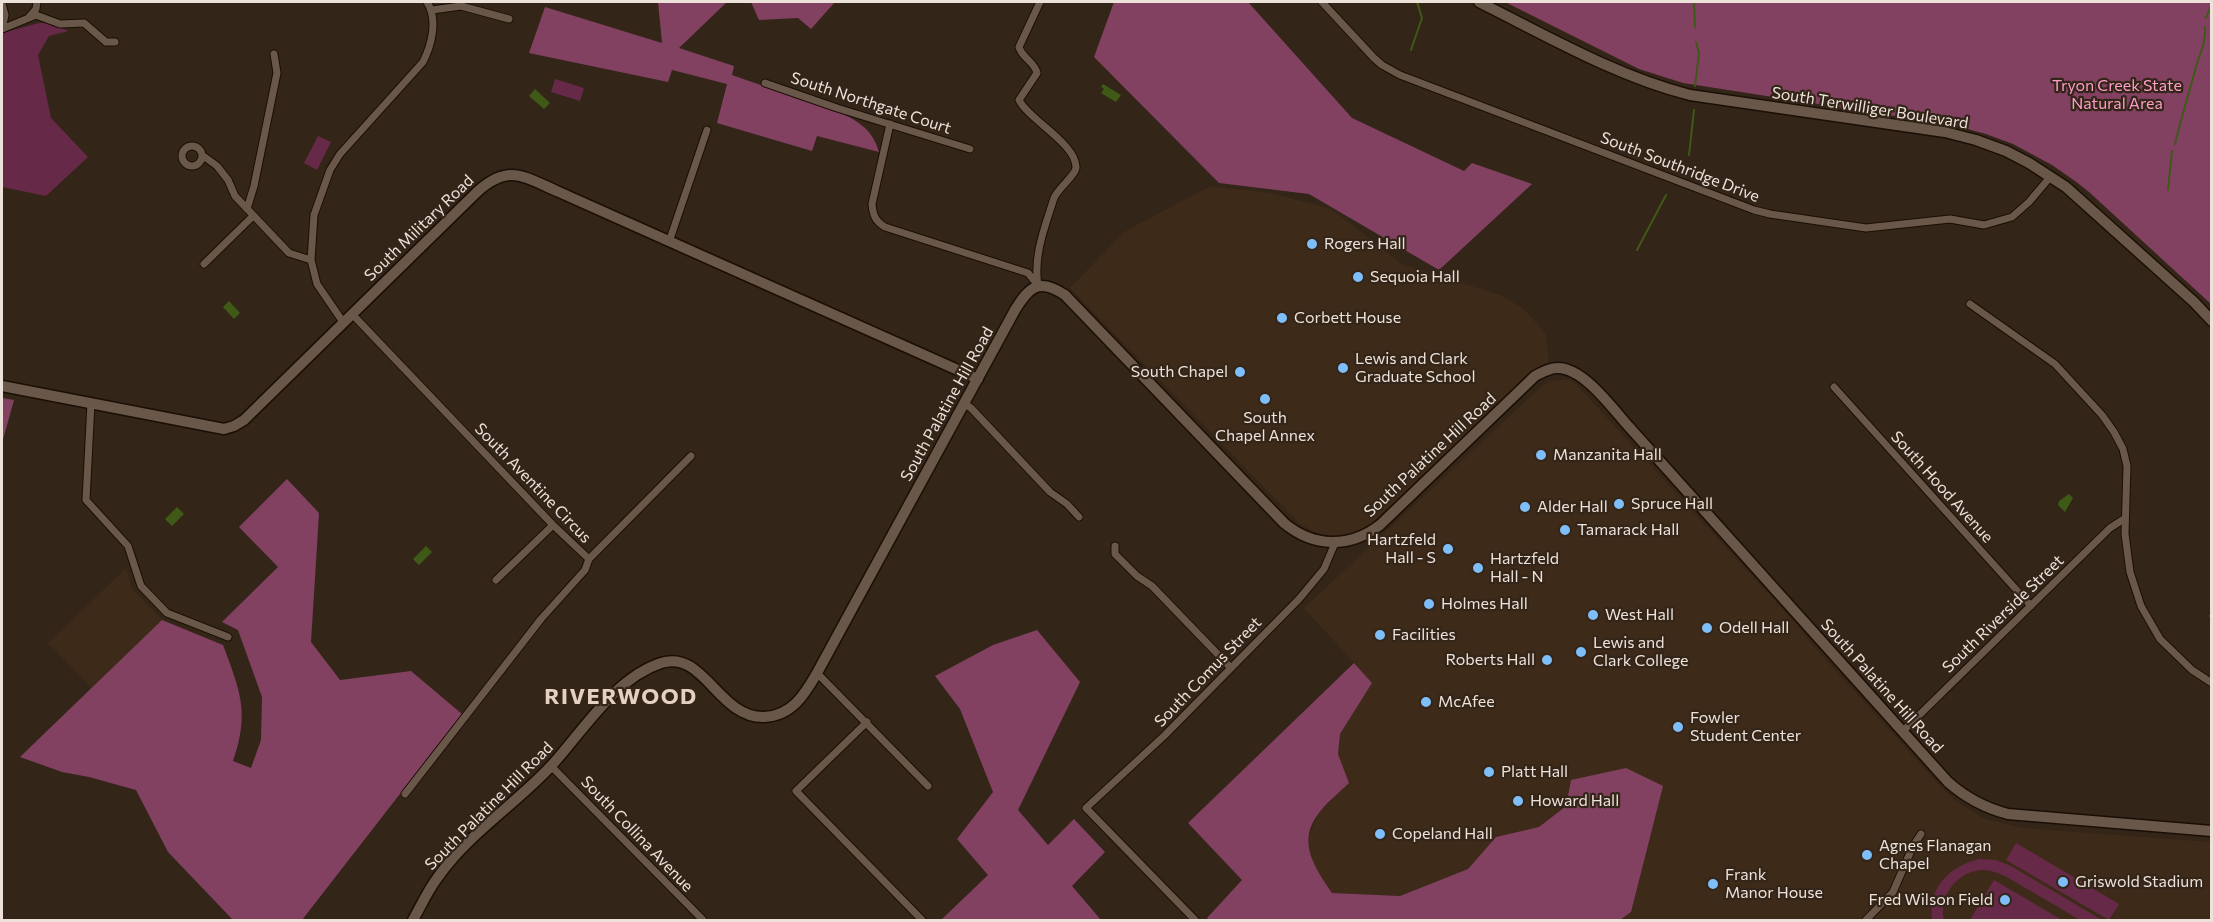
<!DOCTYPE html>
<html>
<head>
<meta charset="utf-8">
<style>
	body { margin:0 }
	#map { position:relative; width:2213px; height:922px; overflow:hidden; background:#342519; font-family:Commissioner,sans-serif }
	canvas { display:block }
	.frame { position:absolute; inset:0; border:3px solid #ece2da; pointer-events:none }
</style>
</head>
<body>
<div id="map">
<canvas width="2213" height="922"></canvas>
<div class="frame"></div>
</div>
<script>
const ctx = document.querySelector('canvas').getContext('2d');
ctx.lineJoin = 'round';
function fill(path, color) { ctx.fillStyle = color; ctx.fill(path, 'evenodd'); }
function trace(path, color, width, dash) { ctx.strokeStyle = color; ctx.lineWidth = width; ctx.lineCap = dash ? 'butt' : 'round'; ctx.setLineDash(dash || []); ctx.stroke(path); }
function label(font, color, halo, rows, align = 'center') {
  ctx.font = font + ' Commissioner,sans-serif'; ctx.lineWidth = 4.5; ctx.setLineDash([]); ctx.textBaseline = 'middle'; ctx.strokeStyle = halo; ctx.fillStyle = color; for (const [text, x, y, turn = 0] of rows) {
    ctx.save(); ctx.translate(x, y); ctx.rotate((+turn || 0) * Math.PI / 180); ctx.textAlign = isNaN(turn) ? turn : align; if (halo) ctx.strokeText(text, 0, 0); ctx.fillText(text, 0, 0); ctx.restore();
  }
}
fill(new Path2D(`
	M 1210,186 L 1271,193 L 1331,209 L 1402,264 L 1503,296 L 1525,310 L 1546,334 L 1549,361 L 1529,374 L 1374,523 L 1361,531 L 1348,536 L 1331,537 L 1313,531 L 1300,524 L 1070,288 L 1124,232 Z
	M 1560,380 L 1569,380 L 1577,385 L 1799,627 L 1809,641 L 1941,787 L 1957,802 L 1985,819 L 2023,828 L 2211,842 L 2211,920 L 1620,920 L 1631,912 L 1571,780 L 1566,805 L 1539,827 L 1496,837 L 1468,869 L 1400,896 L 1332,893 L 1315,869 L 1307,840 L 1318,814 L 1349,783 L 1338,754 L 1340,734 L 1372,683 L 1304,608 L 1543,385 L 1551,381 Z
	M 126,568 L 132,589 L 162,620 L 92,688 L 48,643 Z`), '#3e2a19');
fill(new Path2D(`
	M 39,23 L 52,23 L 68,31 L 49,36 L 38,55 L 51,118 L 88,157 L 46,196 L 2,187 L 2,33 Z
	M 555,79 L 584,88 L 580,101 L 551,92 Z
	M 318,136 L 331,142 L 317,170 L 304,163 Z
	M 2016,843 L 2119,904 L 2109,920 L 2006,860 Z
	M 1979,859 L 1996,860 L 2011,866 L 2102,920 L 2080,920 L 2005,876 C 1998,873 1991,870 1982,870 C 1958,871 1938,896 1944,920 L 1932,920 C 1928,887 1949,867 1979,859 Z
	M 1994,880 L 2062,920 L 1970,920 Z`), '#672948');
fill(new Path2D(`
	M 658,2 L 727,2 L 679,48 L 734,66 L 732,75 L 843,114 C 861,123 873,131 879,152 L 817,136 L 812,151 L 717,123 L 727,84 L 672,70 L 668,82 L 529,53 L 545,7 L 662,43 Z
	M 751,2 L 835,2 L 811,29 L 798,18 L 759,20 Z
	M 1114,2 L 1248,2 L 1352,118 L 1464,171 L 1472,163 L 1532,184 L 1439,270 L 1309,194 L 1219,183 L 1094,57 Z
	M 1505,2 L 2211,2 L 2211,304 L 2089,192 L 2075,181 L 2052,165 L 2013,144 L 1986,134 L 1953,125 L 1683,83 L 1639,69 Z
	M 2,398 L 14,400 L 2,443 Z
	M 287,479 L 319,513 L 311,642 L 340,680 L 411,671 L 462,714 L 302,920 L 233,920 L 168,852 L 136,790 L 89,777 L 62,772 L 20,757 L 162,620 L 223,645 C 240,691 250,712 233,761 L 251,768 L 261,740 L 262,697 L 238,630 L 222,622 L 278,567 L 239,527 Z
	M 1037,630 L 1080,682 L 1018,810 L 1048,845 L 1074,819 L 1105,852 L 1072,886 L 1101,920 L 941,920 L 988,875 L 957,839 L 993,792 L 960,709 L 935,676 L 993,645 Z
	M 1354,663 L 1372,683 L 1340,734 L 1338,754 L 1349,783 C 1339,793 1327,802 1319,813 C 1296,841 1315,868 1332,893 L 1400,896 L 1468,869 L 1496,837 L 1539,827 L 1566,806 L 1571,780 L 1626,768 L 1663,786 L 1631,912 L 1620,920 L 1209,920 L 1207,918 L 1242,880 L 1188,823 Z`), '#824161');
fill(new Path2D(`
	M 1103,84 L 1121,95 L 1116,102 L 1101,93 L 1104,89 L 1101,87 Z
	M 535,89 L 550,103 L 544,109 L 529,96 Z
	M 229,301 L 240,313 L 234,319 L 223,307 Z
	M 2069,494 L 2073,498 L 2065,512 L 2058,505 L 2059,501 Z
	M 177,507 L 184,514 L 172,526 L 165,519 Z
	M 426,546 L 432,552 L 419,565 L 413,559 Z`), '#3f5917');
trace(new Path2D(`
	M 1694,2 L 1695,27
	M 2206,18 L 2212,3
	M 1411,50 L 1422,18 L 1417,2
	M 1695,86 L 1699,53 L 1696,42
	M 2175,144 C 2181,118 2189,93 2196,67 C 2200,52 2206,44 2205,27
	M 1689,155 L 1694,110
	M 2168,190 L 2172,151
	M 1637,250 L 1666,195
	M 2210,616 L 2212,615`), '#3f5917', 2);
const street = new Path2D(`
	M 1322,2 L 1374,58 L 1382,65 L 1400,75 L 1754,210 L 1770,214 L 1866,228 L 1950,219 L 1984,225 L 2012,217 L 2029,202 L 2051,176
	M 2,4 L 5,15 L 2,29
	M 432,10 L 461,6 L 509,19
	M 29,17 L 36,9 L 37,2
	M 2,29 L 36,15 L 60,24 L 84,23 L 106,42 L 115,42
	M 765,83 L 837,108 L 970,149
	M 890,124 L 872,204 C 873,215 875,221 885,227 L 1028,273 L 1037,284
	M182 156a10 10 0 1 1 20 0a10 10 0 1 1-20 0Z
	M 202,155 L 217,166 L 228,180 L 235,196 L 289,253 L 311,260
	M 247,209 L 254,186 L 277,73 L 274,54
	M 669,242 L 707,130
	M 204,264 L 253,216
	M 1038,286 C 1033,255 1045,227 1054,198 C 1058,188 1075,176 1076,168 C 1077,144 1029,120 1019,100 L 1037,73 C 1035,62 1022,58 1019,47 L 1040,2
	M 1970,304 L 2055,364 L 2102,415 L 2114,432 L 2123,449 L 2127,466 L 2125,534 L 2130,572 L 2141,606 L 2160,639 L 2192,670 L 2212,683
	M 352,314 L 553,525 L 589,559
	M 343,322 L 317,284 L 311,260 L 314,215 L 330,170 L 340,154 L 423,62 C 432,44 438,19 427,2
	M 1834,387 L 2031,606
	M 91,403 L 86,500 L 128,546 L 141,586 L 167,613 L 228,637
	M 965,404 L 971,408 L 1050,492 L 1067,504 L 1079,517
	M 1115,546 L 1115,554 L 1137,576 L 1152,586 L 1231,668
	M 496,580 L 553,525
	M 817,673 L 928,786
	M 867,722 L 796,791 L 922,920
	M 1903,731 L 2110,528 L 2124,519
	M 551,766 L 703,920
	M 405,794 L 541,619 L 585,570 L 589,559 L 691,456
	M 1195,920 L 1086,808 L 1165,735 L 1299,599 L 1324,569 L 1335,543
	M 1866,920 L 1893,892 L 1913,846 L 1921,834`);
const secondary = new Path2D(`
	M 1479,2 C 1547,36 1616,76 1690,95 L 1945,132 L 1976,140 L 2006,151 L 2029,163 L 2066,187 L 2194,302 L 2212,321
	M 2,386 L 224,429 L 234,426 L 244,420 L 477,192 C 509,163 524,177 559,192 L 978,379
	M 413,920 C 421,906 428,890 438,877 C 469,833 516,804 552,765 C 583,731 615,678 661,663 C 704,649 718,718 764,717 C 792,716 805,694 817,673 L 1015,310 C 1030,286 1039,278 1065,295 L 1284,523 C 1314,548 1350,548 1380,525 L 1535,376 C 1541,373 1549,368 1557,368 C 1584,367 1614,411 1631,429 L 1948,782 C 1966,798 1985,808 2008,814 L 2212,831`);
trace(street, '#1b0e04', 9);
trace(secondary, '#1b0e04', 13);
trace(street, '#69584a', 7);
trace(secondary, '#69584a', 10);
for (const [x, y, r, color] of [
	[1312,244,6,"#7ebef9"],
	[1358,277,6,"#7ebef9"],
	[1282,318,6,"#7ebef9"],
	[1343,368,6,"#7ebef9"],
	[1240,372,6,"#7ebef9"],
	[1265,399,6,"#7ebef9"],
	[1541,455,6,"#7ebef9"],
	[1619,504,6,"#7ebef9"],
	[1525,507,6,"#7ebef9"],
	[1565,530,6,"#7ebef9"],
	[1448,549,6,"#7ebef9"],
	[1478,568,6,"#7ebef9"],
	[1429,604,6,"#7ebef9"],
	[1593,615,6,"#7ebef9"],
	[1707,628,6,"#7ebef9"],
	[1380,635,6,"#7ebef9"],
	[1581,652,6,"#7ebef9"],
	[1547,660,6,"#7ebef9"],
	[1426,702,6,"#7ebef9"],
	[1678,727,6,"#7ebef9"],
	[1489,772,6,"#7ebef9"],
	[1518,801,6,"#7ebef9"],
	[1380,834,6,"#7ebef9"],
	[1867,855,6,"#7ebef9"],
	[2063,882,6,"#7ebef9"],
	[1713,884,6,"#7ebef9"],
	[2005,900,6,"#7ebef9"]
]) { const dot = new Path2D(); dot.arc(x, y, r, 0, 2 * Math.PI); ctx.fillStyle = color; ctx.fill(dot); trace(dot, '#342519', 2); }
label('16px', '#fe9dca', '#342519', [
	["Tryon Creek State",2117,86],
	["Natural Area",2117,104]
]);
label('16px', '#ece2da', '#342519', [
	["South Northgate Court",871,103,18],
	["South Terwilliger Boulevard",1870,108,9],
	["South Southridge Drive",1680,167,21],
	["South Military Road",419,228,-44],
	["South Palatine Hill Road",947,404,-61],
	["South Palatine Hill Road",1430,455,-43],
	["South Aventine Circus",533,483,46],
	["South Hood Avenue",1942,487,48],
	["South Riverside Street",2003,614,-44],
	["South Comus Street",1208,672,-46],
	["South Palatine Hill Road",1882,686,48],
	["South Palatine Hill Road",489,806,-45],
	["South Collina Avenue",637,834,46]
]);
label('16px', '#ece2da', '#342519', [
	["Rogers Hall",1324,244],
	["Sequoia Hall",1370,277],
	["Corbett House",1294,318],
	["Lewis and Clark",1355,359],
	["Graduate School",1355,377],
	["South Chapel",1228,372,"right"],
	["South",1265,418,"center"],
	["Chapel Annex",1265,436,"center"],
	["Manzanita Hall",1553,455],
	["Spruce Hall",1631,504],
	["Alder Hall",1537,507],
	["Tamarack Hall",1577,530],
	["Hartzfeld",1436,540,"right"],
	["Hall - S",1436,558,"right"],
	["Hartzfeld",1490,559],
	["Hall - N",1490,577],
	["Holmes Hall",1441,604],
	["West Hall",1605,615],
	["Odell Hall",1719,628],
	["Facilities",1392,635],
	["Lewis and",1593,643],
	["Clark College",1593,661],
	["Roberts Hall",1535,660,"right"],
	["McAfee",1438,702],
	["Fowler",1690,718],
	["Student Center",1690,736],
	["Platt Hall",1501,772],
	["Howard Hall",1530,801],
	["Copeland Hall",1392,834],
	["Agnes Flanagan",1879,846],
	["Chapel",1879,864],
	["Frank",1725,875],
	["Manor House",1725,893],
	["Griswold Stadium",2075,882],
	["Fred Wilson Field",1993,900,"right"]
], 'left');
ctx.letterSpacing = '1.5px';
label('bold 22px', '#e5d1c1', '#342519', [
	["RIVERWOOD",621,697]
]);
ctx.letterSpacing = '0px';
</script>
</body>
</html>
